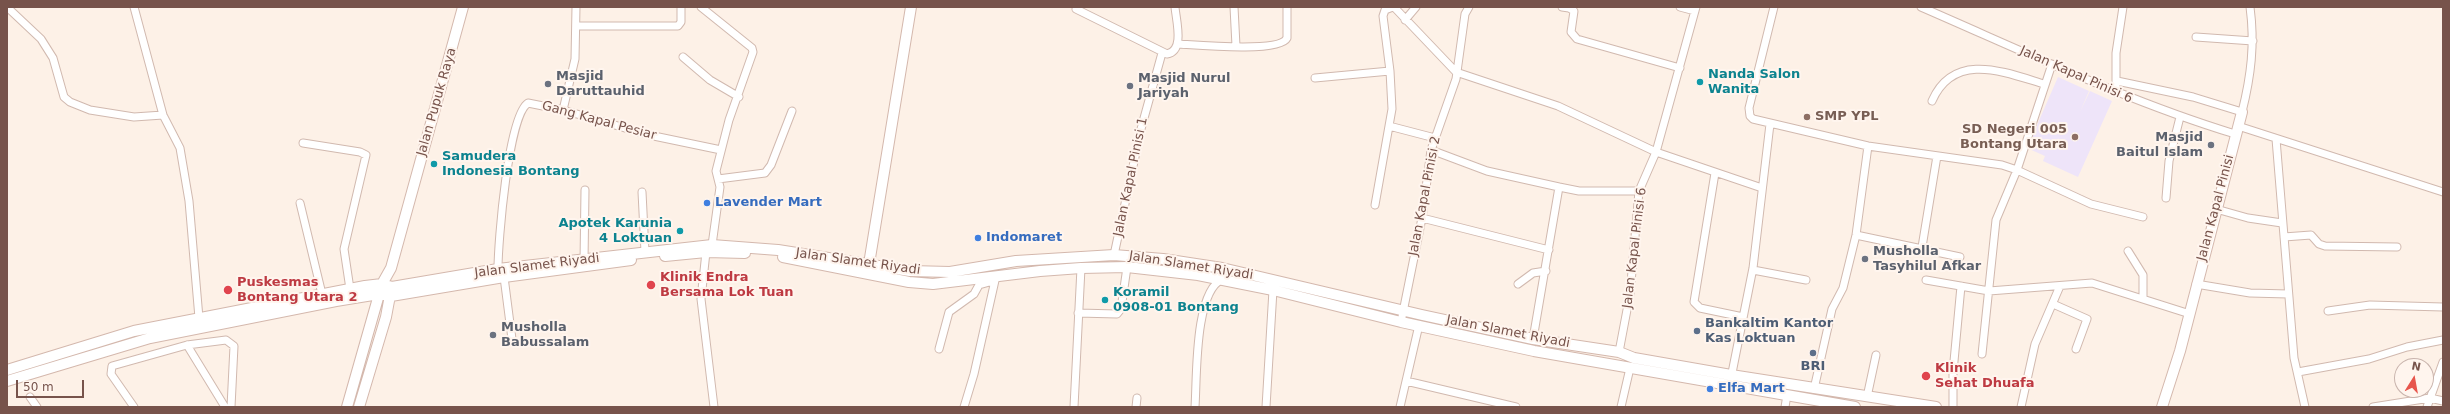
<!DOCTYPE html>
<html>
<head>
<meta charset="utf-8">
<style>
	body { margin:0 }
	#map { position:relative; width:2450px; height:414px; overflow:hidden; background:#fdf1e7; font-family:"DejaVu Sans",sans-serif }
	canvas { display:block }
	.frame { position:absolute; inset:0; border:8px solid #77534b; pointer-events:none }
	.north { position:absolute; left:2394px; top:358px; width:40px; height:40px; box-sizing:border-box; background:#fff5ee; border:1px solid #c9b4ad; border-radius:50%; rotate:11deg; font-size:11px; font-weight:700; line-height:16px; text-align:center; color:#77534b }
	.north::after { content:''; display:block; margin:auto; width:14px; height:18px; background:#e7554c; clip-path:polygon(50% 0,100% 100%,50% 72%,0 100%) }
	.scale { position:absolute; left:16px; top:380px; width:68px; height:18px; box-sizing:border-box; border:2px solid #77534b; border-top:0; padding-left:5px; font-size:12px; line-height:14px; white-space:nowrap; color:#77534b; -webkit-text-stroke:3px #fff5ee; paint-order:stroke }
</style>
</head>
<body>
<div id="map">
<canvas width="2450" height="414"></canvas>
<div class="frame"></div>
<div class="north">N</div>
<div class="scale">50 m</div>
</div>
<script>
const ctx = document.querySelector('canvas').getContext('2d');
ctx.lineJoin = 'round';
function fill(path, color) { ctx.fillStyle = color; ctx.fill(path, 'evenodd'); }
function trace(path, color, width, dash) { ctx.strokeStyle = color; ctx.lineWidth = width; ctx.lineCap = dash ? 'butt' : 'round'; ctx.setLineDash(dash || []); ctx.stroke(path); }
function label(font, color, halo, rows, align = 'center') {
  ctx.font = font + ' "DejaVu Sans",sans-serif'; ctx.lineWidth = 4; ctx.setLineDash([]); ctx.textBaseline = 'middle'; ctx.strokeStyle = halo; ctx.fillStyle = color; for (const [text, x, y, turn = 0] of rows) {
    ctx.save(); ctx.translate(x, y); ctx.rotate((+turn || 0) * Math.PI / 180); ctx.textAlign = isNaN(turn) ? turn : align; if (halo) ctx.strokeText(text, 0, 0); ctx.fillText(text, 0, 0); ctx.restore();
  }
}
fill(new Path2D(`
	M 2058,77 L 2089,91 L 2080,112 L 2090,91 L 2112,101 L 2078,177 L 2043,161 L 2045,156 L 2027,148 Z`), '#eee4f9');
const street = new Path2D(`
	M 7,7 L 41,39 L 53,58 L 64,97 L 70,102 L 90,110 L 134,117 L 163,115
	M 134,7 L 163,115 L 180,148 L 189,201 L 199,318
	M 701,7 L 752,48 L 753,52 L 729,120 L 716,171 L 720,187 L 712,245
	M 1234,7 L 1236,46
	M 1394,7 L 1456,72 L 1558,106 L 1656,152 L 1762,188
	M 1562,7 L 1569,8 L 1574,11 L 1571,32 L 1577,39 L 1680,68
	M 1680,7 L 1695,11
	M 1774,7 L 1749,108 L 1750,116 L 1753,119 L 1868,146 L 2002,165 L 2017,170 L 2091,204 L 2143,217
	M 1921,7 C 2025,52 2127,101 2235,134
	M 1076,9 L 1167,54 C 1185,51 1176,20 1175,7
	M 1405,20 L 1416,7
	M 576,26 L 678,26 L 681,22 L 681,7
	M 2196,37 L 2253,41
	M 1178,44 C 1196,45 1280,53 1287,38 L 1287,7
	M 683,57 L 710,80 L 739,97
	M 1315,78 L 1390,71
	M 2117,81 L 2193,97 L 2242,112 C 2251,76 2255,44 2250,7
	M 2116,93 L 2116,53 L 2123,7
	M 1932,101 C 1954,51 2004,72 2044,84
	M 563,110 L 575,59 L 576,7
	M 1389,126 L 1435,138
	M 2238,126 L 2443,192
	M 2276,139 L 2294,358 L 2305,407
	M 303,143 L 360,152 L 366,155 L 344,249 L 350,289
	M 1431,150 L 1487,171 L 1559,187
	M 1715,173 L 1694,302 L 1700,308 L 1743,317
	M 718,179 L 765,173 L 771,165 L 792,111
	M 642,192 L 645,252
	M 2166,198 L 2169,161 L 2180,117
	M 300,203 L 322,294
	M 1375,205 L 1392,109 L 1390,71 L 1383,16 L 1385,10 L 1393,7
	M 2216,209 L 2248,218 L 2282,223
	M 1422,218 L 1549,250
	M 1856,235 L 1960,257
	M 2284,237 L 2311,235 L 2319,244 L 2325,246 L 2397,247
	M 1922,247 L 1937,156
	M 2128,251 L 2143,275 L 2143,298
	M 706,252 L 701,299 L 714,407
	M 1114,255 L 1141,129 L 1162,53
	M 584,262 L 585,190
	M 498,269 C 498,243 508,116 528,103 L 563,110 L 649,135 L 721,150
	M 1753,270 L 1806,280
	M 504,277 L 512,339
	M 1926,280 L 1989,291 L 2092,283 L 2190,314
	M 1518,284 L 1533,273 L 1546,271
	M 2196,284 L 2250,293 L 2288,294
	M 2053,304 L 2087,319 L 2076,349
	M 2328,311 L 2370,305 L 2443,307
	M 1078,313 L 1117,314 L 1121,309 L 1127,267
	M 1401,322 L 1422,218 L 1431,150 L 1456,79 L 1465,14 L 1469,7
	M 1533,339 L 1559,187 L 1579,191 L 1639,191
	M 187,345 L 225,407
	M 939,349 L 949,312 L 974,294 L 979,285 L 993,281
	M 1619,352 L 1630,294 L 1639,191 L 1656,152 L 1696,7
	M 1982,354 L 1996,220 L 2017,170 L 2052,64
	M 2298,372 L 2369,359 L 2407,347 L 2443,340
	M 1731,378 L 1753,268 L 1770,124
	M 1406,381 L 1516,407
	M 1814,389 L 1832,309 L 1843,288 L 1856,235 L 1868,146
	M 30,397 L 37,407
	M 1867,397 L 1876,355
	M 134,407 L 111,374 L 112,366 L 187,345 L 226,340 L 234,346 L 231,407
	M 964,407 L 974,374 L 996,276
	M 1074,407 L 1081,268
	M 1136,407 L 1137,398
	M 1195,407 C 1197,380 1194,290 1223,279
	M 1266,407 L 1273,290
	M 1400,407 L 1419,325
	M 1621,407 L 1630,368
	M 1785,407 L 1787,395
	M 1953,407 L 1953,372 L 1961,286
	M 2021,407 L 2035,344 L 2060,286
	M 2373,407 L 2430,398 L 2443,401
	M 2427,407 L 2443,362`);
const secondary = new Path2D(`
	M 665,256 L 706,252 L 745,253
	M 783,257 L 909,282 L 933,284 L 1040,271 L 1081,268 L 1127,267 L 1198,275 L 1273,290 L 1401,322 L 1534,351 L 1855,407
	M 869,264 L 911,7
	M 7,370 L 134,331 L 365,286 L 382,284 L 392,287 L 498,269 L 712,245 L 778,250 L 910,271 L 950,272 L 1016,261 L 1114,255 L 1163,259 L 1222,268 L 1422,315 L 1533,339 L 1619,352 L 1634,358 L 1731,375 L 1936,407
	M 7,381 L 150,338 L 336,301 L 379,294 L 391,296 L 504,277 L 631,260
	M 347,407 L 382,284 L 391,268 L 463,7
	M 359,407 L 386,317 L 391,290
	M 2162,407 L 2180,351 L 2242,112`);
trace(street, '#d1b9af', 9);
trace(secondary, '#d4b8ad', 12);
trace(street, '#fff', 7);
trace(secondary, '#fff', 10);
for (const [x, y, r, color] of [
	[1700,82,4,"#0f9aa8"],
	[548,84,4,"#6b7280"],
	[1130,86,4,"#6b7280"],
	[1807,117,4,"#8d6e63"],
	[2075,137,4,"#8d6e63"],
	[2211,145,4,"#6b7280"],
	[434,164,4,"#0f9aa8"],
	[707,203,4,"#3f7fe0"],
	[680,231,4,"#0f9aa8"],
	[978,238,4,"#3f7fe0"],
	[1865,259,4,"#6b7280"],
	[651,285,5,"#e0444e"],
	[228,290,5,"#e0444e"],
	[1105,300,4,"#0f9aa8"],
	[1697,331,4,"#5c6f8a"],
	[493,335,4,"#6b7280"],
	[1813,353,4,"#5c6f8a"],
	[1926,376,5,"#e0444e"],
	[1710,389,4,"#3f7fe0"]
]) { const dot = new Path2D(); dot.arc(x, y, r, 0, 2 * Math.PI); ctx.fillStyle = color; ctx.fill(dot); trace(dot, '#fff5ee', 1.5); }
label('bold 13px', '#0d838f', '#fff5ee', [
	["Nanda Salon",1708,75],
	["Wanita",1708,90],
	["Samudera",442,157],
	["Indonesia Bontang",442,172],
	["Apotek Karunia",672,224,"right"],
	["4 Loktuan",672,239,"right"],
	["Koramil",1113,293],
	["0908-01 Bontang",1113,308]
], 'left');
label('13px', '#77534b', '#fff5ee', [
	["Jalan Kapal Pinisi 6",2076,75,24],
	["Jalan Pupuk Raya",437,102,-74],
	["Gang Kapal Pesiar",599,121,15],
	["Jalan Kapal Pinisi 1",1131,177,-78],
	["Jalan Kapal Pinisi 2",1425,196,-79],
	["Jalan Kapal Pinisi",2216,208,-75],
	["Jalan Kapal Pinisi 6",1635,248,-83],
	["Jalan Slamet Riyadi",858,262,8],
	["Jalan Slamet Riyadi",537,266,-7],
	["Jalan Slamet Riyadi",1191,266,9],
	["Jalan Slamet Riyadi",1508,332,11]
]);
label('bold 13px', '#5b616d', '#fff5ee', [
	["Masjid",556,77],
	["Daruttauhid",556,92],
	["Masjid Nurul",1138,79],
	["Jariyah",1138,94],
	["Masjid",2203,138,"right"],
	["Baitul Islam",2203,153,"right"],
	["Musholla",1873,252],
	["Tasyhilul Afkar",1873,267],
	["Musholla",501,328],
	["Babussalam",501,343]
], 'left');
label('bold 13px', '#785e54', '#fff5ee', [
	["SMP YPL",1815,117],
	["SD Negeri 005",2067,130,"right"],
	["Bontang Utara",2067,145,"right"]
], 'left');
label('bold 13px', '#366cbe', '#fff5ee', [
	["Lavender Mart",715,203],
	["Indomaret",986,238],
	["Elfa Mart",1718,389]
], 'left');
label('bold 13px', '#be3a42', '#fff5ee', [
	["Klinik Endra",660,278],
	["Bersama Lok Tuan",660,293],
	["Puskesmas",237,283],
	["Bontang Utara 2",237,298],
	["Klinik",1935,369],
	["Sehat Dhuafa",1935,384]
], 'left');
label('bold 13px', '#4e5e75', '#fff5ee', [
	["Bankaltim Kantor",1705,324],
	["Kas Loktuan",1705,339],
	["BRI",1813,367,"center"]
], 'left');
</script>
</body>
</html>
